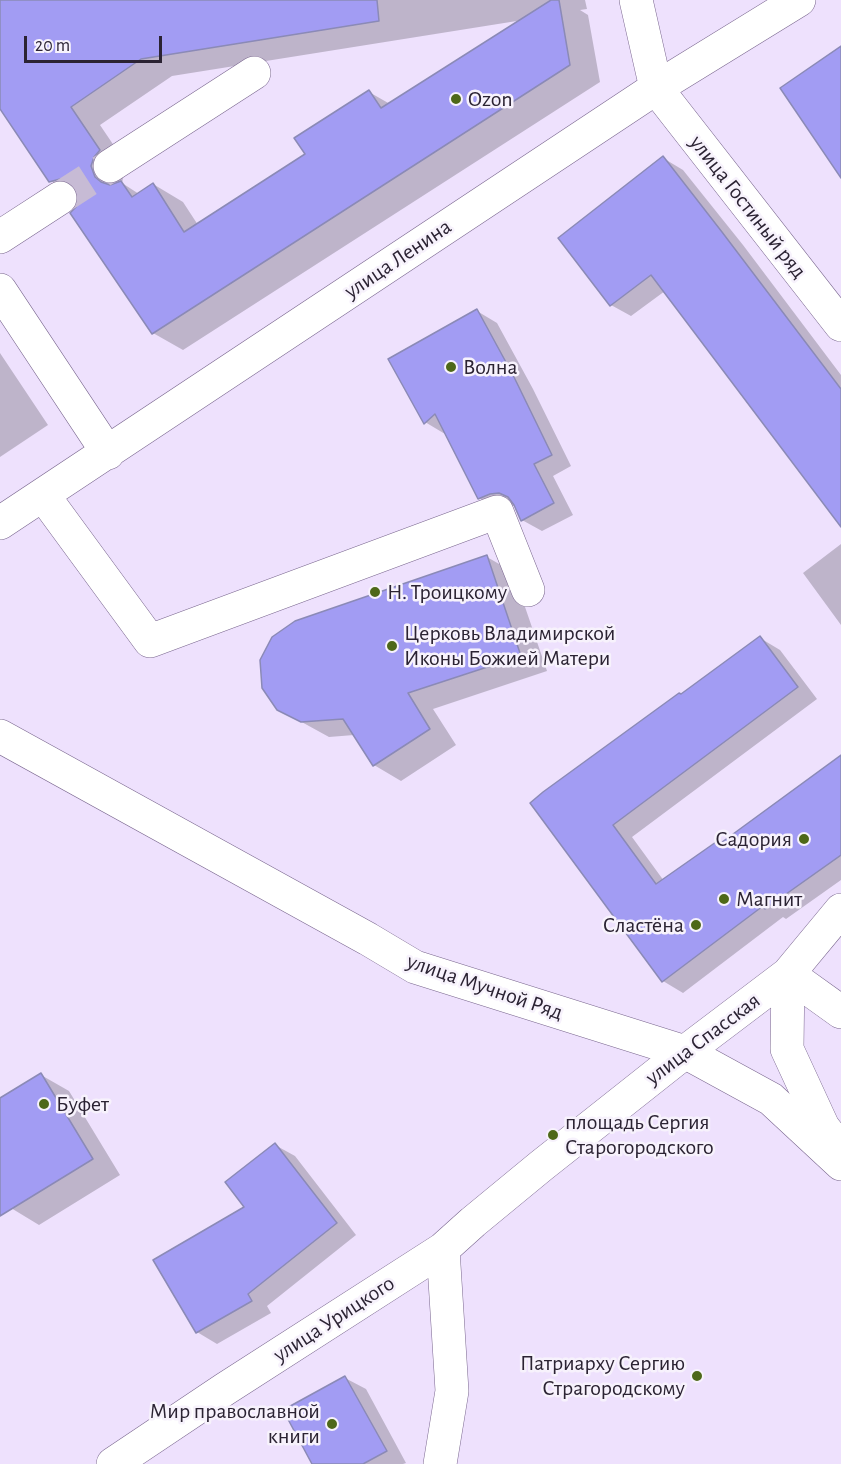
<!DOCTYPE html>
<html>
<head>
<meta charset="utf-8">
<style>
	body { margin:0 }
	#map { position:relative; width:841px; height:1464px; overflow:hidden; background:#eee1fd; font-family:"Alegreya Sans",sans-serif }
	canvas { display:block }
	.scale { position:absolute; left:24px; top:36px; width:138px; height:27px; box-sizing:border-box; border:3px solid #2b2333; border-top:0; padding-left:8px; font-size:18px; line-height:21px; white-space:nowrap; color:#2b2333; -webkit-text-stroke:4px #f7f2fc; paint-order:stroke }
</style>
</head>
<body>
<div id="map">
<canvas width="841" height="1464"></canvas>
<div class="scale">20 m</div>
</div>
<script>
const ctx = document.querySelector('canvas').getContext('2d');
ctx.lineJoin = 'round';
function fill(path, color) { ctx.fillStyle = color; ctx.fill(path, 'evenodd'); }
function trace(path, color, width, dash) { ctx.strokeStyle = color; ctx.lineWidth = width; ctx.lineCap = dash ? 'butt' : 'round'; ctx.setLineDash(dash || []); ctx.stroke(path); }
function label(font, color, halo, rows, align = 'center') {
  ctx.font = font + ' "Alegreya Sans",sans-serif'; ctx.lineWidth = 5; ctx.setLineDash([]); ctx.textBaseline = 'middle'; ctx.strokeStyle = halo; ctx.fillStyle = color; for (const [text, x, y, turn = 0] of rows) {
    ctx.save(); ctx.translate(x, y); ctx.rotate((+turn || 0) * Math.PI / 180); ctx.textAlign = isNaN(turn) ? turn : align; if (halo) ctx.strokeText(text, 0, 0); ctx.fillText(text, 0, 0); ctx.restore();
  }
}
fill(new Path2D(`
	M 0,0 L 585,0 L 587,9 L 580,10 L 588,15 L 600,82 L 183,350 L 153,333 L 78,208 L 80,198 L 51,181 L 0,107 ZM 523,20 L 390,104 L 369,92 L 307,155 L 198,225 L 183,202 L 153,184 L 139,194 L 122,183 L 124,174 L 129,168 L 100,125 L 172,76 Z
	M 663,158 L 683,170 L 743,245 L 841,375 L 841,525 L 665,291 L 631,316 L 611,305 Z
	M 477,311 L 497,323 L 533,389 L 571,466 L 553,476 L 573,515 L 542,531 L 522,520 L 516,505 L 500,510 L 479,498 L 445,434 L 425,422 Z
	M 0,353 L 48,425 L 0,457 Z
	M 841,544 L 841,625 L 803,573 Z
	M 487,557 L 513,572 L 547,671 L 433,709 L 456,745 L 401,781 L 374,765 L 354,735 L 329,737 L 278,709 Z
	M 760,638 L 780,650 L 817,699 L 632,837 L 664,881 L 720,846 L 841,757 L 841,880 L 786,919 L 783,917 L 683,993 L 663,981 L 532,804 Z
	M 41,1075 L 69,1091 L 120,1175 L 39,1225 L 11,1208 L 0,1190 L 0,1100 Z
	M 275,1145 L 295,1156 L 356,1235 L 267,1306 L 271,1313 L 217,1344 L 197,1332 L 247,1207 Z
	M 345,1378 L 366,1389 L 406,1463 L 403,1464 L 313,1464 Z`), '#0003');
const building = new Path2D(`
	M 0,0 L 377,0 L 379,21 L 141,59 L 71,107 L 100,150 L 94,157 L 91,166 L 95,177 L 101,182 L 110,185 L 121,181 L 132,197 L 153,183 L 184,232 L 305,154 L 294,138 L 369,90 L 381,108 L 551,0 L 559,0 L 570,65 L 152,334 L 70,213 L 76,207 L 79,198 L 75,187 L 69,182 L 60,179 L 49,182 L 0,109 Z
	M 841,46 L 841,178 L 780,88 Z
	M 663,156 L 722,232 L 841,389 L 841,527 L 651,275 L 610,306 L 558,238 Z
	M 477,309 L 513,375 L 552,455 L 534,464 L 554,503 L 521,521 L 514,505 L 508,497 L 499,493 L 490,494 L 478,499 L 435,414 L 424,424 L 388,359 Z
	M 487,555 L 521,656 L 408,693 L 430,729 L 373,766 L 343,719 L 301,722 L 277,710 L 262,688 L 260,660 L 272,637 L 295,621 Z
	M 760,636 L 798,687 L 613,825 L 656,884 L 716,842 L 718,845 L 841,755 L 841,855 L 765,909 L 763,906 L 662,982 L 530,803 L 543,792 L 679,693 L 681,694 Z
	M 41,1073 L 93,1159 L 0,1216 L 0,1098 Z
	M 275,1143 L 337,1223 L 248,1294 L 252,1301 L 196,1333 L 153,1260 L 244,1207 L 225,1182 Z
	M 345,1376 L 387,1451 L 363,1464 L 312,1464 L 283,1410 Z`);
fill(building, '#a29cf3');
trace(building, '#8b8ab6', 1.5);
trace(new Path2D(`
	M 60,198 L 110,166`), '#c7bbd5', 33, [33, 16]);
const minor = new Path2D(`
	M 636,0 L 656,88 L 841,325
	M 110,166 L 254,73
	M 0,237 L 60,198
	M 0,290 L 108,453
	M 43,495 L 150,641 L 497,512 L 528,590
	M 0,523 L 656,88 L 799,0
	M 788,974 L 787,1049 L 823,1127 L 841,1150
	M 788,974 L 841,1012
	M 113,1464 L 225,1389 L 443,1249 L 473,1222 L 541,1166 L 685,1052 L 788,974 L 841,910
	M 440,1464 L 452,1391 L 443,1249`);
const major = new Path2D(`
	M 0,736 L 368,939 L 415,967 L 685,1052 L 771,1099 L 841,1164`);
trace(minor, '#79668e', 34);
trace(major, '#79668e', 34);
trace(minor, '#fff', 33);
trace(major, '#fff', 33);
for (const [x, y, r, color] of [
	[456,99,6,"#4e6819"],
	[451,367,6,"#4e6819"],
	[375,592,6,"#4e6819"],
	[392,646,6,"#4e6819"],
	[804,839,6,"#4e6819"],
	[724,899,6,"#4e6819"],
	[696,925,6,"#4e6819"],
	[44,1104,6,"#4e6819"],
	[553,1135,6,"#4e6819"],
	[697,1376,6,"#4e6819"],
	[332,1424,6,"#4e6819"]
]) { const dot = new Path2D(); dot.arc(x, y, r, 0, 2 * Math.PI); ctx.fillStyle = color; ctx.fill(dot); trace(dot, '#f7f2fc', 2); }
label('22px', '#2b2333', '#f7f2fc', [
	["Ozon",468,99],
	["Волна",463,367],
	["Н. Троицкому",387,592],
	["Церковь Владимирской",404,633],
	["Иконы Божией Матери",404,658],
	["Садория",792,839,"right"],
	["Магнит",736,899],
	["Сластёна",684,925,"right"],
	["Буфет",56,1104],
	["площадь Сергия",565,1122],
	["Старогородского",565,1147],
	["Патриарху Сергию",685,1363,"right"],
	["Страгородскому",685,1388,"right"],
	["Мир православной",320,1411,"right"],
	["книги",320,1436,"right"]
], 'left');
label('22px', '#2b2333', '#f7f2fc', [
	["улица Гостиный ряд",748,207,52],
	["улица Ленина",398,259,-34],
	["улица Мучной Ряд",485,987,19],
	["улица Спасская",703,1039,-37],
	["улица Урицкого",334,1319,-33]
]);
</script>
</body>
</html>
